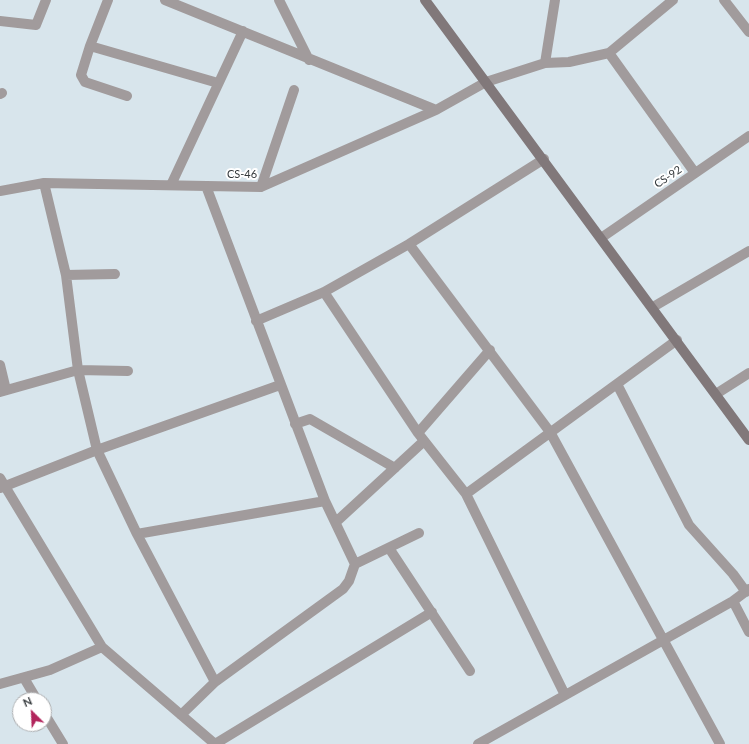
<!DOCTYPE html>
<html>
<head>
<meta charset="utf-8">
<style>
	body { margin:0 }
	#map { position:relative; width:749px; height:744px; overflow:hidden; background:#d8e5ec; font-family:Lato,sans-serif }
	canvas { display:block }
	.north { position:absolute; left:12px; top:692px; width:40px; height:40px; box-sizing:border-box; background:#fff; border:1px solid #adafb1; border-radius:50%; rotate:336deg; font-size:11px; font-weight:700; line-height:16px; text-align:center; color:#33383b }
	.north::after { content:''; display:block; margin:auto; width:14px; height:18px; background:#b2255c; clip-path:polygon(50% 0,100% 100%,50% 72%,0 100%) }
</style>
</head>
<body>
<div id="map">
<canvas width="749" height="744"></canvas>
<div class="north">N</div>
</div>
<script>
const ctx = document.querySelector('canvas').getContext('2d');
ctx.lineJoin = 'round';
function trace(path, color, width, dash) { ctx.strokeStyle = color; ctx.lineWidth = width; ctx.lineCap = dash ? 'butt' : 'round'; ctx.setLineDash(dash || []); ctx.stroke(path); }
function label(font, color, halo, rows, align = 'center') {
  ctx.font = font + ' Lato,sans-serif'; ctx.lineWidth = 4; ctx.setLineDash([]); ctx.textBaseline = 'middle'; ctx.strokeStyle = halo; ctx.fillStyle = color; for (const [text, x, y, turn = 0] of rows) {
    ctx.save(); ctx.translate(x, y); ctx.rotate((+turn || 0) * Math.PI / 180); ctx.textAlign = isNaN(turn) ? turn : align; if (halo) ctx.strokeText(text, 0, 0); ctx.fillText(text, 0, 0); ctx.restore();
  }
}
trace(new Path2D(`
	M 108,0 L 90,46 L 81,75 L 85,82 L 127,96
	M 165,0 L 436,110
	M 279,0 L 309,60
	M 724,0 L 749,32
	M 0,21 L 36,25 L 46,0
	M 90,46 L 218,83
	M 609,53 L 695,173
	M 545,63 L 555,0
	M 0,94 L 2,93
	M 44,183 L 66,275 L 78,370 L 97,450 L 137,534 L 325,501 L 355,564 L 349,581 L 343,589 L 215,682 L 181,715
	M 171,185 L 243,31
	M 206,186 L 325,501
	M 261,187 L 294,90
	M 0,191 L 44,183 L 261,187 L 436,110 L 486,82 L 545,63 L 569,62 L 609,53 L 673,0
	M 601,238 L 749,136
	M 409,244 L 550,432 L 720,744
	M 66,275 L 115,274
	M 324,292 L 418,433 L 466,494 L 565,695
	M 653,307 L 749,251
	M 256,321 L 324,292 L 409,244 L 544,159
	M 0,365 L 6,390
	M 617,384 L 689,525 L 733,574 L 746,592
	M 0,392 L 78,370 L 128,371
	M 716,394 L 749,373
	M 295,424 L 310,419 L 395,468
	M 418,433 L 490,350
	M 0,478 L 102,647 L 215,744
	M 0,488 L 97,450 L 280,385
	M 466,494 L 677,340
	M 336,522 L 424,441
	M 137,534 L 215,682
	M 389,548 L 470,671
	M 355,564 L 419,533
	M 733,601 L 749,632
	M 24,678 L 37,700
	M 0,684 L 50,670 L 102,647
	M 44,713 L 63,744
	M 215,744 L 432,612
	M 478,744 L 733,601 L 749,589`), '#a19b9c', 10);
trace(new Path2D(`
	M 425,0 L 749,440`), '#81787a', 10);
label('11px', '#33383b', '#fff', [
	["CS-46",242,174],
	["CS-92",668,177,-34]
]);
</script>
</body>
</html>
